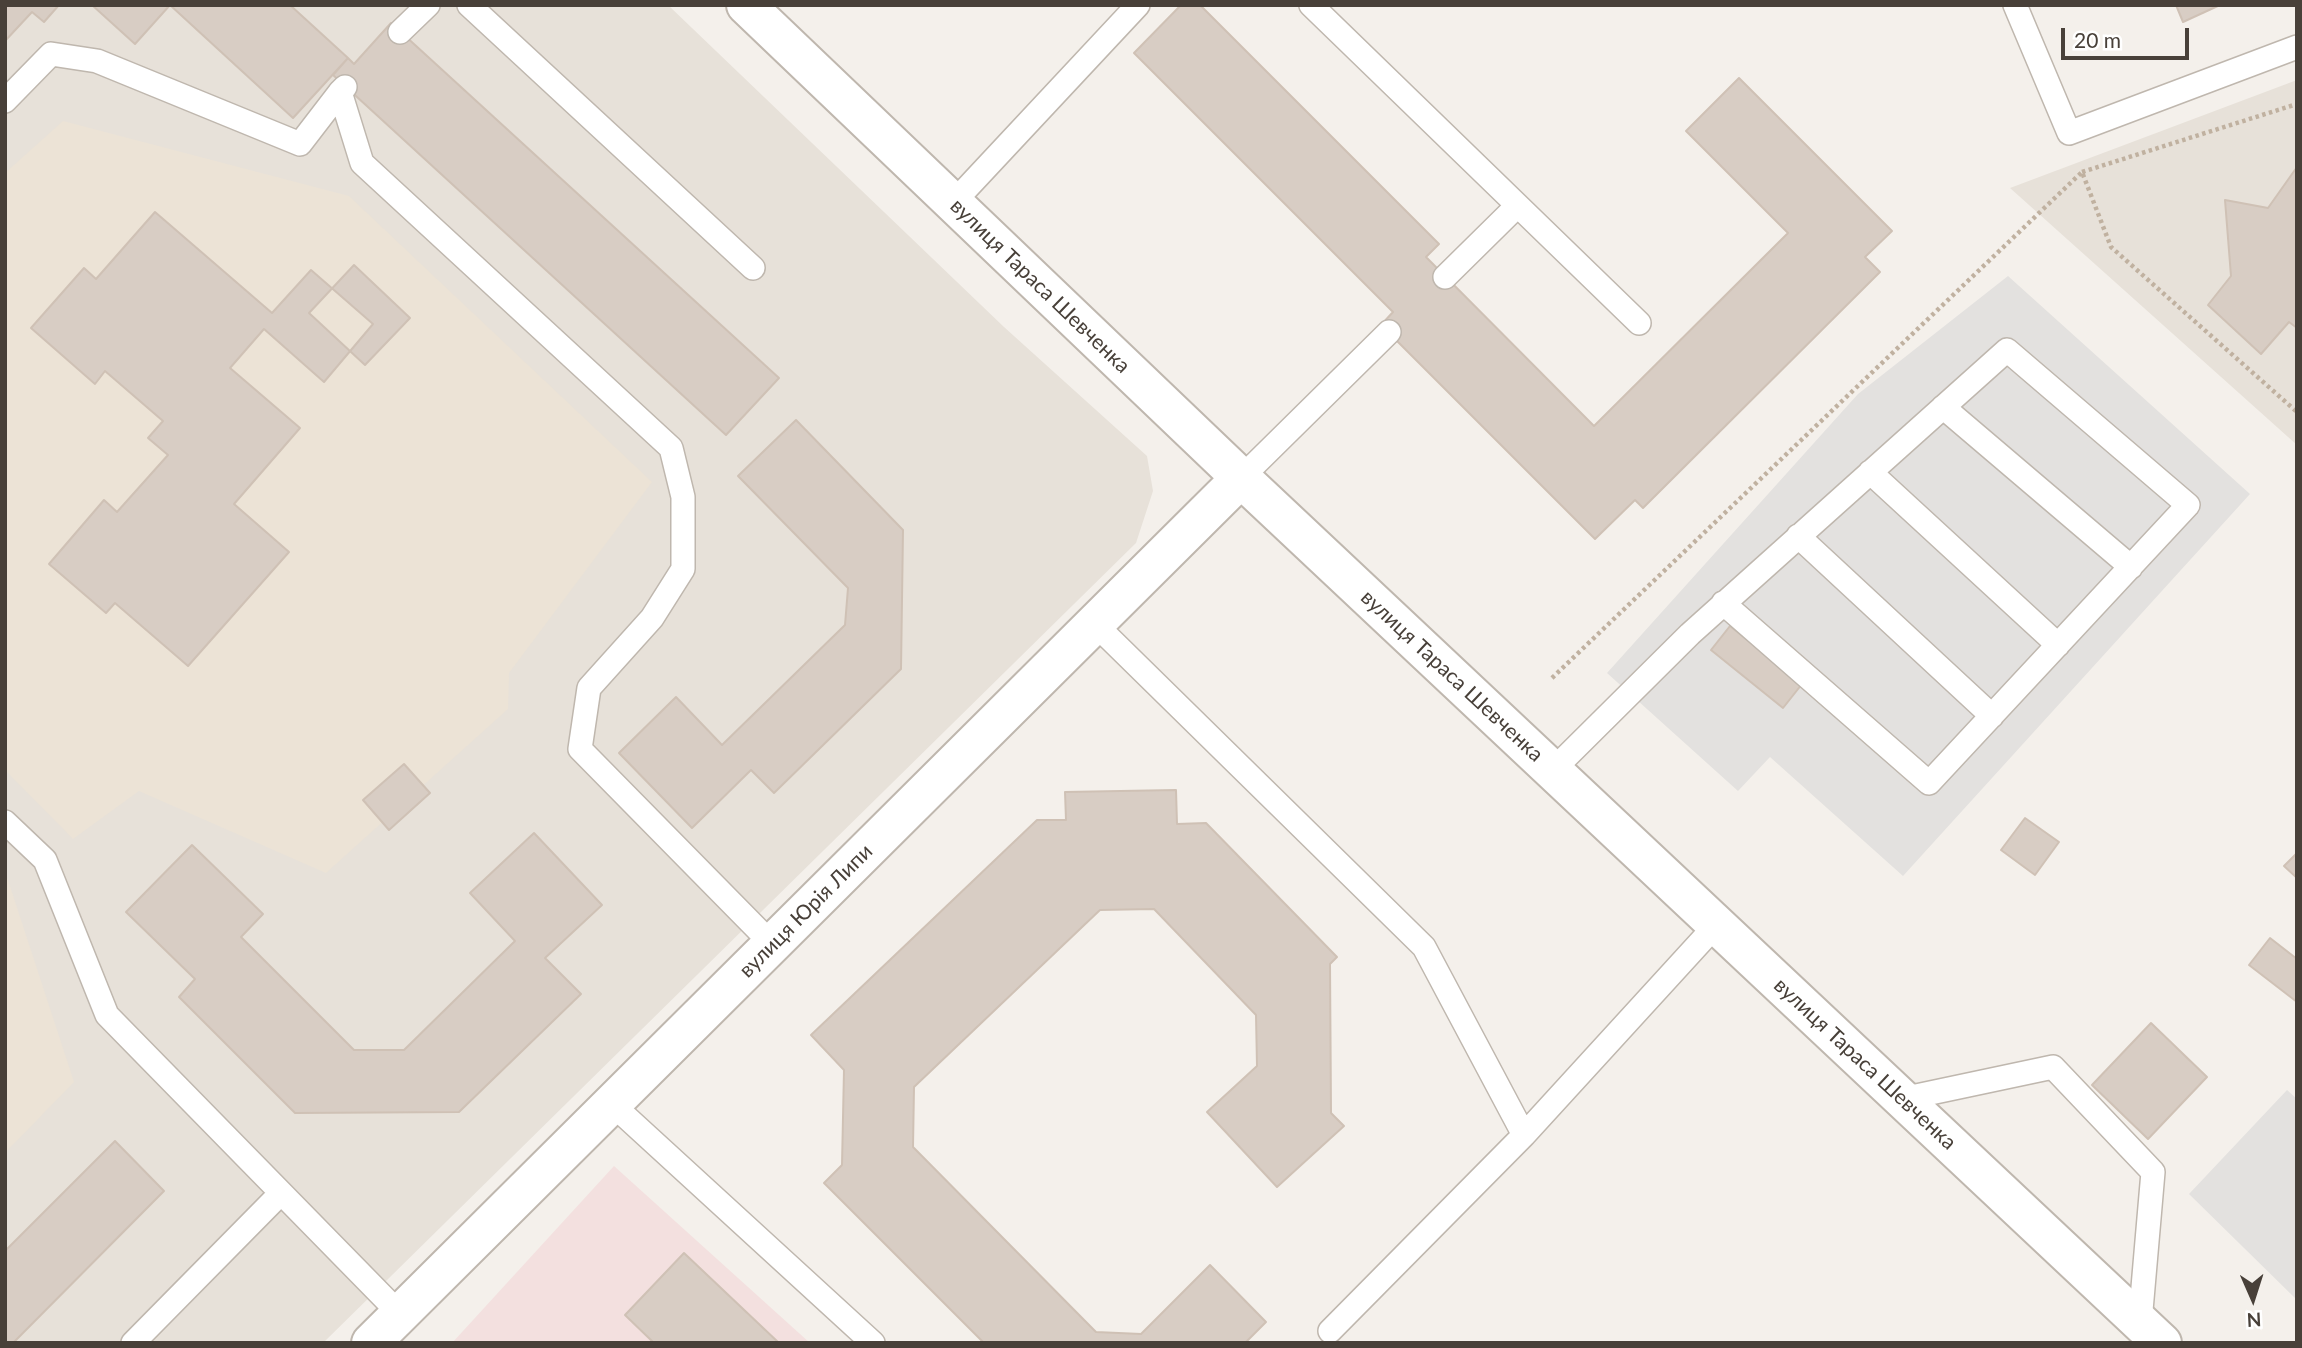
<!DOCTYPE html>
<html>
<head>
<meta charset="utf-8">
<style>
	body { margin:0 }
	#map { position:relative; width:2302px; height:1348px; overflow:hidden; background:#f4f0eb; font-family:Lato,sans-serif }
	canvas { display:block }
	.frame { position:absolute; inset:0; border:7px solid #484039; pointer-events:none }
	.north { position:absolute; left:2218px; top:1264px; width:70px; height:70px; -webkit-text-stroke:5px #fff; paint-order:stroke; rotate:177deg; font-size:19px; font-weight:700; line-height:28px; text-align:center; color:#484039 }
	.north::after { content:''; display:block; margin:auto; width:24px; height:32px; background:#484039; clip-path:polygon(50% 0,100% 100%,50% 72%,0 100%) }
	.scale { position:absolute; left:2061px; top:28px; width:128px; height:32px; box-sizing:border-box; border:4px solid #484039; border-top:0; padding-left:9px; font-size:21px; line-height:24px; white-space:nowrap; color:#484039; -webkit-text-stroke:5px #fff; paint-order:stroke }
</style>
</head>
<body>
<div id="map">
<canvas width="2302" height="1348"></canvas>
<div class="frame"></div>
<div class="north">N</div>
<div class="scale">20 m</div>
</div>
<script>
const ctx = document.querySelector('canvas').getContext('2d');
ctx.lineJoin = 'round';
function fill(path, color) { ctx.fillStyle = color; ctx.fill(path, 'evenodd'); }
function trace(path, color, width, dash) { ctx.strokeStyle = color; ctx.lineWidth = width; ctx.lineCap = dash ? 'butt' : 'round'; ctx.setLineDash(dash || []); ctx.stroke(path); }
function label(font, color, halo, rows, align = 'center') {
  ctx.font = font + ' Lato,sans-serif'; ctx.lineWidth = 6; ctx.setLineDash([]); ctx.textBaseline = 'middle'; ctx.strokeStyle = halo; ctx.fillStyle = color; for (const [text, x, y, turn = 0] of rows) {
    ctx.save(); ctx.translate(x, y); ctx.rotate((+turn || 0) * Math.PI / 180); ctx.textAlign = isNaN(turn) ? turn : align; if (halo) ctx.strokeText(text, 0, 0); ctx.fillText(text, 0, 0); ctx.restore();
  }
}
fill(new Path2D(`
	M 5,5 L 668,5 L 1004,327 L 1147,456 L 1153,491 L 1136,543 L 323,1343 L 5,1343 Z
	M 2297,80 L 2297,445 L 2010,188 Z`), '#e7e1d9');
fill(new Path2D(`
	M 63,121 L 349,196 L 652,482 L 509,673 L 508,709 L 326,873 L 139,791 L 73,839 L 5,770 L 5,173 Z
	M 5,871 L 74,1082 L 5,1153 Z`), '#ece3d6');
fill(new Path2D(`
	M 614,1166 L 810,1343 L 452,1343 Z`), '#f3e0df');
fill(new Path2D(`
	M 2008,276 L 2250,494 L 1903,876 L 1770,757 L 1738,791 L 1607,673 L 1858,394 Z
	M 2287,1090 L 2297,1099 L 2297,1300 L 2189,1194 Z`), '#e3e1df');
const building = new Path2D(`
	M 5,5 L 59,5 L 44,22 L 32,12 L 5,41 Z
	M 92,5 L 170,5 L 135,44 Z
	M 170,5 L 290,5 L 348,58 L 293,118 Z
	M 1181,5 L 1200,5 L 1439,244 L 1426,257 L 1594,426 L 1788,233 L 1686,131 L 1739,78 L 1892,231 L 1865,257 L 1880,272 L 1643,508 L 1635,500 L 1595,539 L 1381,325 L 1393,312 L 1134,53 Z
	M 2176,5 L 2220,5 L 2183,22 Z
	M 391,23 L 779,378 L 726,435 L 333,75 L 348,58 L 354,64 Z
	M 2297,167 L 2297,328 L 2289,322 L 2261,354 L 2208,305 L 2231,276 L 2225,200 L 2268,208 Z
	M 155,212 L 272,313 L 311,270 L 373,324 L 324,382 L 264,329 L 230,368 L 300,428 L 234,504 L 289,552 L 188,666 L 115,603 L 106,613 L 49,564 L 104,500 L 117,512 L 168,455 L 148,438 L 163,421 L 105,371 L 95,384 L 31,328 L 84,268 L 96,279 Z
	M 354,265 L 410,318 L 365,365 L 309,313 Z
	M 796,420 L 903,530 L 901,669 L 774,793 L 751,770 L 692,828 L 619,753 L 676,697 L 722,745 L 845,625 L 848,588 L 738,476 Z
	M 1730,626 L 1802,684 L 1783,708 L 1711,650 Z
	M 404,764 L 430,793 L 389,830 L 363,800 Z
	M 1176,790 L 1177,824 L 1206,823 L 1337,957 L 1330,964 L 1331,1113 L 1344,1126 L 1277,1187 L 1207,1112 L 1257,1066 L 1256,1015 L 1154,909 L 1100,910 L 914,1087 L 913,1147 L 1096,1332 L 1141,1334 L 1210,1265 L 1266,1322 L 1245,1343 L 984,1343 L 824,1183 L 842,1165 L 844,1070 L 811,1035 L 1037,820 L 1066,820 L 1065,792 Z
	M 2025,818 L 2059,842 L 2035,875 L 2001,850 Z
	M 534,833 L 602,905 L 545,958 L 581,994 L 459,1112 L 295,1113 L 179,997 L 195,979 L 126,912 L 192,845 L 263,914 L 241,937 L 354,1050 L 404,1050 L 515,941 L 470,893 Z
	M 2297,853 L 2297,878 L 2284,866 Z
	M 2270,938 L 2297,959 L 2297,1002 L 2249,965 Z
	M 2151,1023 L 2207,1077 L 2148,1139 L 2092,1085 Z
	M 115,1141 L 164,1191 L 13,1343 L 5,1343 L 5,1251 Z
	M 684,1253 L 779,1343 L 654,1343 L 625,1315 Z`);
fill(building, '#d8cdc4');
trace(building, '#cfc1b5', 2);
const service = new Path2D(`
	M 469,5 L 753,268
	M 1311,5 L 1639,323
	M 2015,5 L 2069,133 L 2297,47
	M 400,32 L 428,5
	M 345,87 L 340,92 L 362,163 L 671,448 L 683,497 L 683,569 L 652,618 L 589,688 L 580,749 L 772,944
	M 5,101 L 51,54 L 97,61 L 300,144 L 340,92
	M 953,203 L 1138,5
	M 1445,277 L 1517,206
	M 1943,407 L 2131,567
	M 1870,472 L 2058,645
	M 1241,478 L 1389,332
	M 1798,536 L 1992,716
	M 1095,624 L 1424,947 L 1524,1135
	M 1553,770 L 1690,634 L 2007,350 L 2188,505 L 1929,783 L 1723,603
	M 5,822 L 45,860 L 107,1015 L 399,1313
	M 1902,1099 L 2053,1067 L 2153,1172 L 2140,1322
	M 612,1104 L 873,1343
	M 1330,1331 L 1524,1135 L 1716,925
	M 133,1343 L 281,1193`);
const minor = new Path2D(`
	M 371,1343 L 1241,478`);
const tertiary = new Path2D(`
	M 746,5 L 1241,478 L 2162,1343`);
trace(service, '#bfb7ae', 26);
trace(minor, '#bfb7ae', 42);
trace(tertiary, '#bfb7ae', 42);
trace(new Path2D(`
	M 2082,172 L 2297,104
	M 1552,678 L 2082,172 L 2111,247 L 2297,412`), '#c0b1a0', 4.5, [3.5, 3.5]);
trace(service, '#fff', 23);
trace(minor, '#fff', 38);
trace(tertiary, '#fff', 38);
label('21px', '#484039', '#fff', [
	["вулиця Тараса Шевченка",1040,286,44],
	["вулиця Тараса Шевченка",1452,676,43],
	["вулиця Юрія Липи",806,911,-45],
	["вулиця Тараса Шевченка",1865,1064,43]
]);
</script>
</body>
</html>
